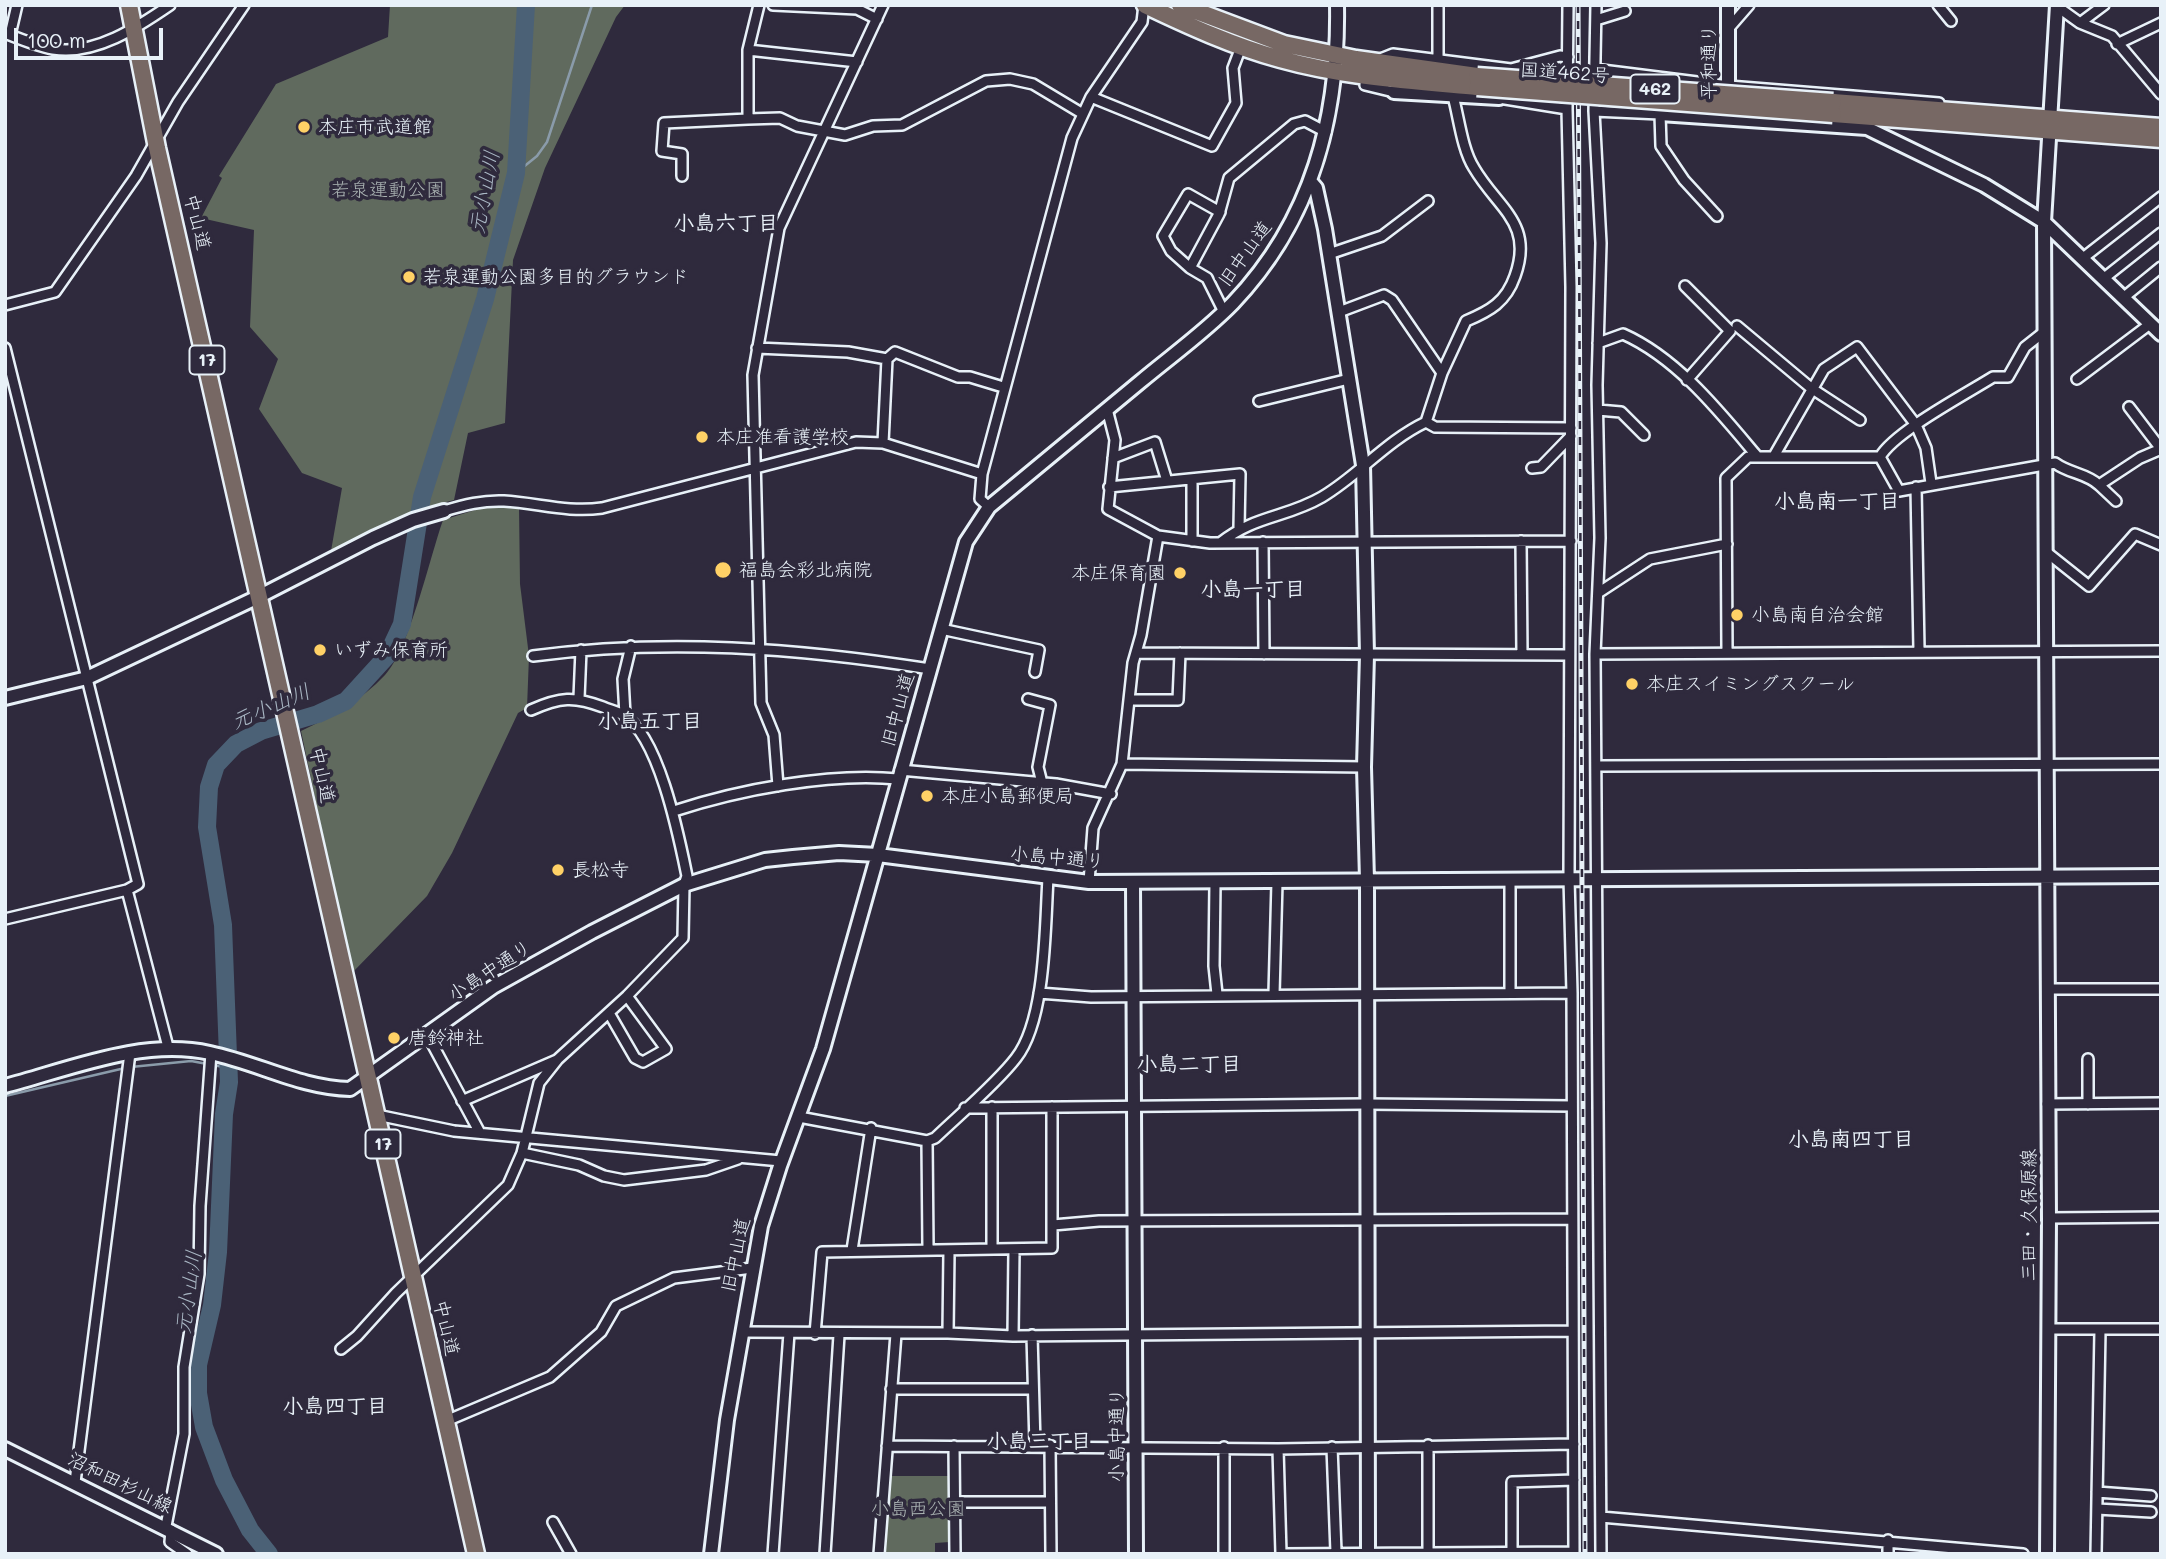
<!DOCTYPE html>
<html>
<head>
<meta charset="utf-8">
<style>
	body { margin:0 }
	#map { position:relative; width:2166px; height:1559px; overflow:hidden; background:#2f2a3d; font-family:Mali,sans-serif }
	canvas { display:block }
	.frame { position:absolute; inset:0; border:7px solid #e8f1f8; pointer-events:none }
	.scale { position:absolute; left:14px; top:28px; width:149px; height:32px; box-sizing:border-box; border:4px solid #e8f1f8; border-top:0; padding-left:9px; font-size:21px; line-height:24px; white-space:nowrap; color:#e8f1f8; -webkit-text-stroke:5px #2f2a3d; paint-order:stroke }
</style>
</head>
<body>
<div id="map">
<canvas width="2166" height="1559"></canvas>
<div class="frame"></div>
<div class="scale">100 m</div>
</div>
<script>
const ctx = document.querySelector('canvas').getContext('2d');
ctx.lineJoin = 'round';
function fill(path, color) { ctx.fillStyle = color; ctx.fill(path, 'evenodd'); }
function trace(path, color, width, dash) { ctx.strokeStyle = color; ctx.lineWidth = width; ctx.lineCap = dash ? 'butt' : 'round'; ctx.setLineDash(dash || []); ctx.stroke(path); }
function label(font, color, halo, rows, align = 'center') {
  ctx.font = font + ' Mali,"Klee One",sans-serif'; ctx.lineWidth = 7; ctx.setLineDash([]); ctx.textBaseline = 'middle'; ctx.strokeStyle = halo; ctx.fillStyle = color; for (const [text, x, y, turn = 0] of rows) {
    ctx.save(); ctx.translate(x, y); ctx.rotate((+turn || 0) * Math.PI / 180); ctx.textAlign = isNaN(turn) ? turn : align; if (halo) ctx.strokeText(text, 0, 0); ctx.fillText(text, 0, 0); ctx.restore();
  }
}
fill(new Path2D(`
	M 390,5 L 625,5 L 616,17 L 545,168 L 513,260 L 505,423 L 468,433 L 454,500 L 413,511 L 331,551 L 342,488 L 302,473 L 259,409 L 278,359 L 250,327 L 254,230 L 201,218 L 222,178 L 219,176 L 276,84 L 388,37 Z
	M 488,506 L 519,507 L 520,584 L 529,656 L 527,708 L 518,713 L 452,853 L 427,896 L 352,973 L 301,731 C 331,717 362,700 385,675 C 409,650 430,557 443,520 Z
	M 890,1476 L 950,1476 L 950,1542 L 935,1543 L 935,1553 L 885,1554 L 882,1550 Z`), '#606a5e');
trace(new Path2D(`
	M 516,173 L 537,156 L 547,142 L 592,5
	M 131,1067 L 191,1061 L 229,1068
	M 5,1096 L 125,1068`), '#8a9baa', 2.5);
trace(new Path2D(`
	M 269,1554 L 250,1530 L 224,1480 L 204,1427 L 198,1393 L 198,1365 L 212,1305 L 218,1252 L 224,1114 L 229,1082 L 223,925 L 207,827 L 209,787 L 216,765 L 236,744 L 261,731 L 318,714 L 346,701 L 387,656 L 402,624 L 422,497 L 485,299 L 516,173 L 526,5`), '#4b6176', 18);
const street = new Path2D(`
	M 759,5 L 748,50 L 748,119 L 780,118 L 797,126 L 845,135 L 873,126 L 902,125 L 986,81 L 1010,79 L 1033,84 L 1083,114
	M 773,5 L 857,9 L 877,19
	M 1568,5 L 1567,109 L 1571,287 L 1569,878 L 1572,993 L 1574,1554
	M 1596,5 L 1594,111 L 1601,243 L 1597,385 L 1600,538 L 1595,654 L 1601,1554
	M 1938,5 L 1951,21
	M 2055,5 L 2080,23 L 2112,36 L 2161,94
	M 1596,20 L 1625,11
	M 2080,23 L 2104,5
	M 1729,28 L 1749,5
	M 5,33 C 20,39 37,46 53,49 C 95,56 138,27 170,5
	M 10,35 L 17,5
	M 2117,44 L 2161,23
	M 748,50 L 857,62
	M 1378,60 L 1393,54 L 1511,69 L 1560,56 L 1568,57
	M 1438,61 L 1438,5
	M 1594,69 L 1729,86 L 1939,103
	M 1366,76 L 1365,85 L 1394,92
	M 1091,97 L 1212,146 L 1236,103 L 1233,68 L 1241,47
	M 1499,98 L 1567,109
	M 1594,111 L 1660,114 L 1661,146 L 1684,180 L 1717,216
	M 682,176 L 682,154 L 662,151 L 664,123 L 748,119
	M 1329,254 L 1382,236 L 1428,201
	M 2083,258 L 2161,197
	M 1190,268 L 1171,251 L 1163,236 L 1188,194 L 1220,212
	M 2103,279 L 2161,233
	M 1685,286 L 1730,331 L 1687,380
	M 2123,298 L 2161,267
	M 5,305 L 55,292 L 136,176 L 178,102 L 244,5
	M 1224,312 L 1207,278 L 1190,268 L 1219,214 L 1229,178 L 1294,124 L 1305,121 L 1326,132
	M 1339,312 L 1384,295 L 1392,300 L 1442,373
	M 1737,326 L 1811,388 L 1860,420
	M 1598,343 L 1623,334 C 1677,358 1719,411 1756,455
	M 5,348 L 138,884 L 127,890 L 5,919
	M 757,348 L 848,352 L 887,359 L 895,352 L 958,377 L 970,377 L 1003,387
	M 2077,379 L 2150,324
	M 1259,401 L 1349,379
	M 1107,409 L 1115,440 L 1108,509 L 1158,536 L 1210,543 L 1571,541
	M 1598,410 L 1621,412 L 1644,435
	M 1426,422 L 1435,427 L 1571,428
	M 883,443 L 887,359
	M 1774,456 L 1824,369 L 1857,347 L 1916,425 L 1926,448 L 1931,483
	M 1880,457 C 1894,432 1966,394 1993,377 L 2008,377 L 2025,347 L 2044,332
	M 1113,458 L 1155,442 L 1167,481
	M 1532,468 L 1541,467 L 1571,436
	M 1192,479 L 1192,541
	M 2099,485 L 2116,501
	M 1109,487 L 1240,474 L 1239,528
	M 1916,487 L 1919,650
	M 989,507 L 980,499 L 982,474 L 1072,138 L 1091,97 L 1142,22 L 1144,5
	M 444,511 C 464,505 483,500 504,501 C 538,503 568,513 602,508 L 856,442 L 883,443 L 982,474
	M 1521,541 L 1522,655
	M 1263,542 L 1264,654
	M 1220,543 C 1255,515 1286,518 1322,497 C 1359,475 1386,441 1426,422 L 1442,373 L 1466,321 C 1490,311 1506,302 1515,276 C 1534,223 1498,209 1474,168 C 1462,149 1459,118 1453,96
	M 2045,551 L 2089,586 L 2135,534 L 2161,545
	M 1598,593 L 1650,559 L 1727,544
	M 941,629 L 1039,650 L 1035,672
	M 1727,652 L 1726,478 L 1748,457 L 1880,457 L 1899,491 L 2055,463 C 2070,474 2086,473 2099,485 L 2140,458 L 2161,449 L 2129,407
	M 1138,653 L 1569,655
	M 1595,654 L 2161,651
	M 533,656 C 666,638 798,648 930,669
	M 579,698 L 581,650
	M 1028,699 L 1050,705 L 1038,767 L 1042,783
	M 1131,700 L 1178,700 L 1180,653
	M 625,715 L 623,679 L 631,646
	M 1122,764 L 1364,767
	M 1598,766 L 2161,764
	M 900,770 L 1056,784 L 1111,794
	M 778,786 L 774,735 L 761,703 L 753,375 L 779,228 L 883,5
	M 674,811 C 738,790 831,772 898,779
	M 1510,880 L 1510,993
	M 1089,882 L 1093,828 L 1122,764 L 1133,663 L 1141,635 L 1158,536
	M 1215,883 L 1214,966 L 1217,994
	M 127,890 L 168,1047
	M 2047,989 L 2161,989
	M 1039,993 L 1091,997 L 1572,993
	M 1274,994 L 1277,882
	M 609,1013 L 635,1058 L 643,1062 L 666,1049 L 627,996
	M 428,1036 L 480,1133
	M 462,1101 L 557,1060
	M 2047,1104 L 2161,1103
	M 2088,1104 L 2088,1059
	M 992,1107 L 992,1249
	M 965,1108 L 1365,1104 L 1572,1106
	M 377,1115 L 454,1131 L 781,1161
	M 799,1117 L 927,1141 L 935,1138 C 959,1115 997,1083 1016,1058 C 1046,1020 1045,926 1048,878
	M 927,1141 L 928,1248
	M 522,1153 L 579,1165 L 604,1176 L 624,1180 L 706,1170 L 738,1159
	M 2049,1218 L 2161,1217
	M 1053,1225 L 1099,1221 L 1572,1219
	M 852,1250 L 871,1128
	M 2048,1329 L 2161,1329
	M 742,1332 L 948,1333 L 1013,1336 L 1573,1331
	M 948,1333 L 949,1251
	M 815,1334 L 822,1252 L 1052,1248 L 1052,1107
	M 1032,1335 L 1035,1445
	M 1013,1336 L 1014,1250
	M 341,1349 L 357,1336 L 396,1293 L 508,1185 L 522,1153 L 539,1083 L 558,1059 L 627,996 L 683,938 L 684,885 L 687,876 C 679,837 659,735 623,715 C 617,711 609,710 603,707 C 574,696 560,697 531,710
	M 891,1389 L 1033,1389
	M 446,1421 L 550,1377 L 601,1332 L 616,1306 L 674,1278 L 752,1268
	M 1050,1445 L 1051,1554
	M 887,1446 L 1278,1449 L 1574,1444
	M 954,1446 L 955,1554
	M 1224,1447 L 1224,1554
	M 1332,1447 L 1336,1552
	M 1278,1449 L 1281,1554
	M 75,1482 L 130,1053
	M 2097,1492 L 2151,1496
	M 955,1502 L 1050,1502
	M 2097,1509 L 2151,1512
	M 1601,1517 L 2023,1554
	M 553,1522 L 571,1554
	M 166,1526 L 184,1434 L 184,1367 L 199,1274 L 200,1206 L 211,1053
	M 171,1530 L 170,1542 L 187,1554
	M 1428,1552 L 1428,1445
	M 1512,1552 L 1512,1482 L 1574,1480
	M 773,1554 L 789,1333
	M 825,1554 L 839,1335
	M 879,1554 L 896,1334
	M 1283,1554 L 1574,1552
	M 1888,1554 L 1888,1540
	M 2096,1554 L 2100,1330`);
const secondary = new Path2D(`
	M 1394,92 L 1499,98
	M 1728,101 L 1728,5
	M 1660,114 L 1867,128 L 1875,132 L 1984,185 L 2044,222 L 2161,334
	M 1310,181 L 1316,188 L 1325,229 L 1363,465 L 1367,655 L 1364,767 L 1367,880 L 1368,1554
	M 5,698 L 87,678 L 260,596 L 373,538 L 413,520 L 444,511
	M 1133,882 L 1136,1554
	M 5,1086 C 70,1069 142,1038 210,1053 C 258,1063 301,1088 350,1089 L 493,987 L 592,932 L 684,885 L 765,860 L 793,857 L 839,853 L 878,855 L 1089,882 L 2161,876
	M 5,1449 L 216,1554
	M 711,1554 L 727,1420 L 761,1226 L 780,1166 L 823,1049 L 966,542 L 989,507 C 1039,465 1090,424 1140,382 C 1171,356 1205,332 1233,303 C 1312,220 1339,117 1337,5
	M 2047,1554 L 2049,1218 L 2044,222 L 2057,5`);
const highway = new Path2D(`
	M 129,5 L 157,148 L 476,1554
	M 1145,5 C 1189,26 1233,46 1280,59 C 1344,77 1411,81 1477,87
	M 1180,5 L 1284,44 L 1356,59 L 1477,76
	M 1833,102 L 2161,127
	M 1833,114 L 2161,139`);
trace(street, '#e8f1f8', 14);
trace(secondary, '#e8f1f8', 18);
trace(highway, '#e8f1f8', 21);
trace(street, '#2f2a3d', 9);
trace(secondary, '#2f2a3d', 12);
trace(highway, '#776864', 16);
const rail = new Path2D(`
	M 1578,5 L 1585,1554`);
trace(rail, '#e8f1f8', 5);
trace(rail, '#2f2a3d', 2.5, [8]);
const highwayBridge = new Path2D(`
	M 1477,76 L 1833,102
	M 1477,87 L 1833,114`);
trace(highwayBridge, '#e8f1f8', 21, []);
trace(highwayBridge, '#776864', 16);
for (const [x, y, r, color] of [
	[304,127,7,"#ffd166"],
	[409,277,7,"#ffd166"],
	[702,437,7,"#ffd166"],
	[723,570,9,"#ffd166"],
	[1180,573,7,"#ffd166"],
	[1737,615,7,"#ffd166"],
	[320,650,7,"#ffd166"],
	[1632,684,7,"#ffd166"],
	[927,796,7,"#ffd166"],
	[558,870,7,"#ffd166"],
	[394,1038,7,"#ffd166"]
]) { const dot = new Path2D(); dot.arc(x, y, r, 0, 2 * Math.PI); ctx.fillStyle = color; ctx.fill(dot); trace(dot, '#2f2a3d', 2.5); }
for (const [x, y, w] of [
	[1655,89,49],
	[207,360,35],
	[383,1144,35]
]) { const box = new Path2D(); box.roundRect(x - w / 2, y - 14.5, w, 29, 5); ctx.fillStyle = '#2f2a3d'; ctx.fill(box); trace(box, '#e8f1f8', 2); }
label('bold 18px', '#e8f1f8', null, [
	["462",1655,89],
	["17",207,360],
	["17",383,1144]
]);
label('19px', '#e8f1f8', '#2f2a3d', [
	["平和通り",1709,62,-90],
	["国道462号",1565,73,4],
	["中山道",197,222,76],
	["旧中山道",1245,254,-54],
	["旧中山道",898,710,-74],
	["中山道",322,775,78],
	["小島中通り",1057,858,5],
	["小島中通り",490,971,-33],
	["三田・久保原線",2029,1215,-90],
	["旧中山道",736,1255,-78],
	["中山道",446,1328,77],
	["小島中通り",1117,1435,-90],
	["沼和田杉山線",120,1483,26]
]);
label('19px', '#e8f1f8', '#2f2a3d', [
	["本庄市武道館",318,127],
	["若泉運動公園多目的グラウンド",423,277],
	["本庄准看護学校",716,437],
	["福島会彩北病院",739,570],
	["本庄保育園",1166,573,"right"],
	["小島南自治会館",1751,615],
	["いずみ保育所",334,650],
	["本庄スイミングスクール",1646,684],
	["本庄小島郵便局",941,796],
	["長松寺",572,870],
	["唐鈴神社",408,1038]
], 'left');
label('19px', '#abb4b3', '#2f2a3d', [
	["若泉運動公園",388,190],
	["小島西公園",918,1509]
]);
label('italic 21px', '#a9b7c4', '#2f2a3d', [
	["元小山川",485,192,-79],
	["元小山川",271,707,-23],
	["元小山川",189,1292,-82]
]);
label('bold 21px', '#e8f1f8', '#2f2a3d', [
	["小島六丁目",726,224],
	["小島南一丁目",1837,502],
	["小島一丁目",1253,590],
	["小島五丁目",650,722],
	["小島二丁目",1189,1065],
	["小島南四丁目",1851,1140],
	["小島四丁目",335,1407],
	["小島三丁目",1039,1442]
]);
</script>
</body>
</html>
